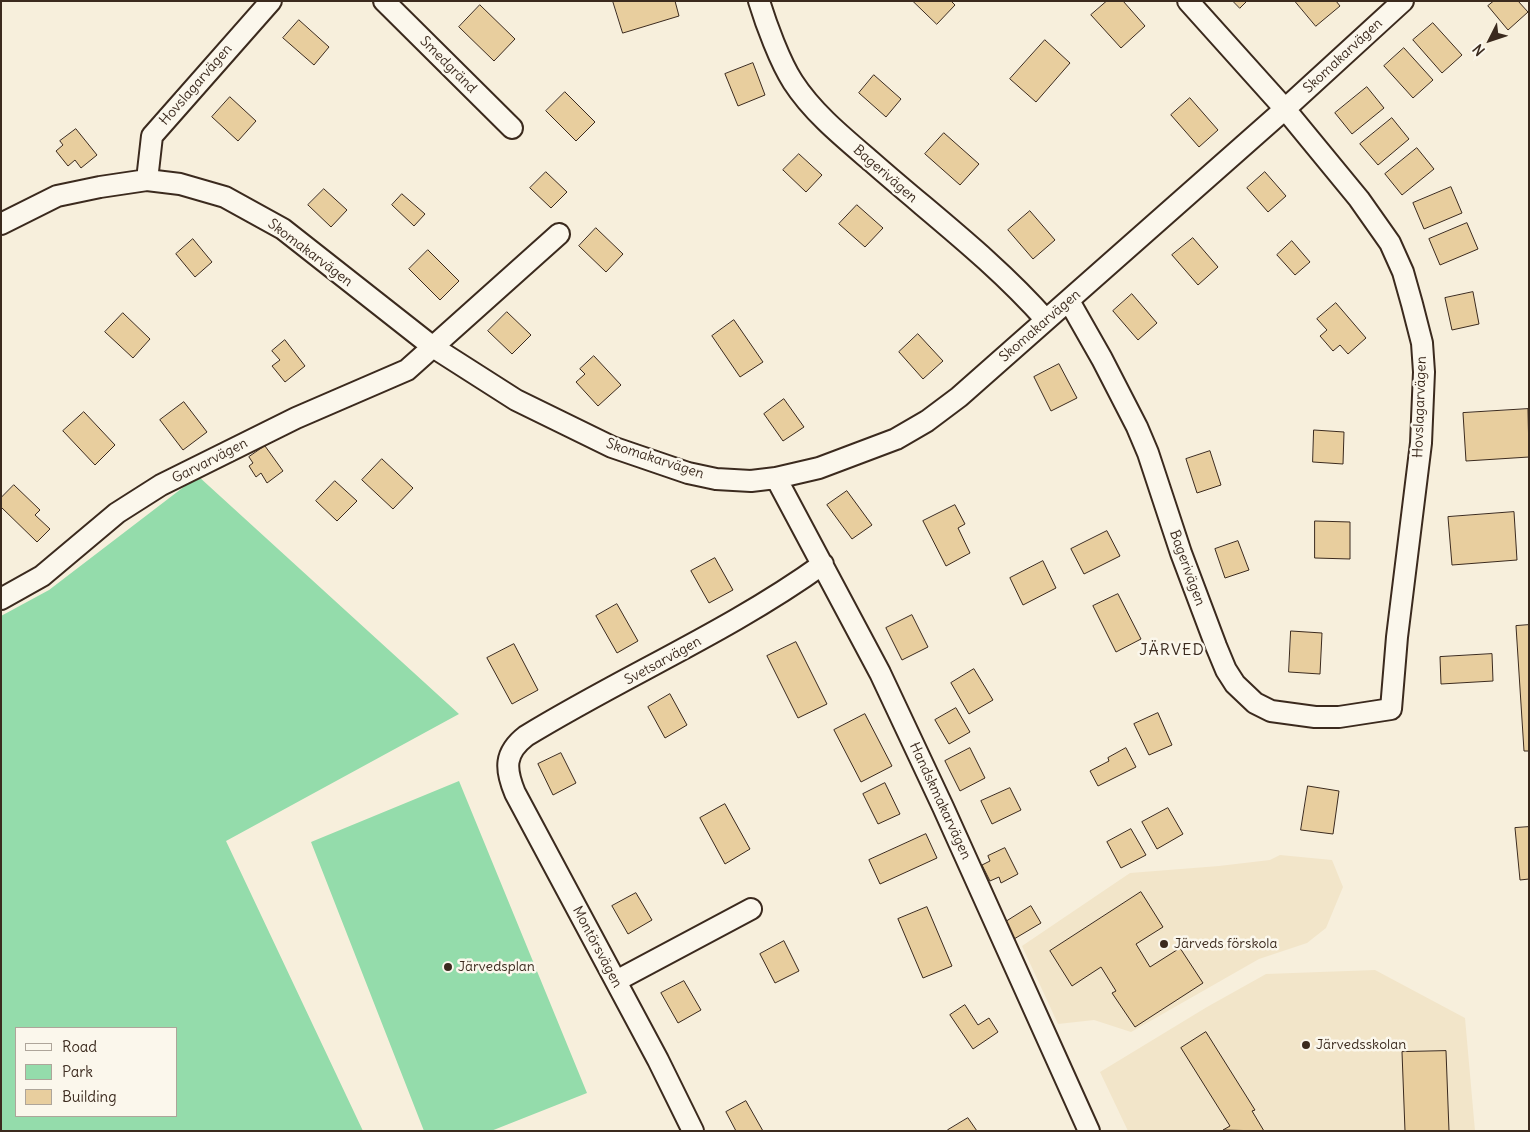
<!DOCTYPE html>
<html>
<head>
<meta charset="utf-8">
<style>
	body { margin:0 }
	#map { position:relative; width:1530px; height:1132px; overflow:hidden; background:#f7efdc; font-family:Delius,sans-serif }
	canvas { display:block }
	.frame { position:absolute; inset:0; border:2px solid #3b2a1e; pointer-events:none }
	.legend { position:absolute; left:15px; top:1027px; width:162px; height:90px; box-sizing:border-box; background:#fbf7ec; border:1px solid #aea59a; margin:0; padding:6px 9px; list-style:none; font-size:15px; color:#3b2a1e }
	.legend li { display:flex; align-items:center; gap:10px; height:25px }
	.legend b { width:25px; border:1px solid #aea59a }
	.north { position:absolute; left:1465px; top:15px; width:50px; height:50px; -webkit-text-stroke:4px #fbf7ec; paint-order:stroke; rotate:229deg; font-size:14px; font-weight:700; line-height:20px; text-align:center; color:#3b2a1e }
	.north::after { content:''; display:block; margin:auto; width:18px; height:22px; background:#3b2a1e; clip-path:polygon(50% 0,100% 100%,50% 72%,0 100%) }
</style>
</head>
<body>
<div id="map">
<canvas width="1530" height="1132"></canvas>
<div class="frame"></div>
<ul class="legend">
<li><b style="height:6px;background:#fbf7ec"></b>Road</li>
<li><b style="height:14px;background:#94dcab"></b>Park</li>
<li><b style="height:14px;background:#e8ce9e"></b>Building</li>
</ul>
<div class="north">N</div>
</div>
<script>
const ctx = document.querySelector('canvas').getContext('2d');
ctx.lineJoin = 'round';
function fill(path, color) { ctx.fillStyle = color; ctx.fill(path, 'evenodd'); }
function trace(path, color, width, dash) { ctx.strokeStyle = color; ctx.lineWidth = width; ctx.lineCap = dash ? 'butt' : 'round'; ctx.setLineDash(dash || []); ctx.stroke(path); }
function label(font, color, halo, rows, align = 'center') {
  ctx.font = font + ' Delius,sans-serif'; ctx.lineWidth = 5; ctx.setLineDash([]); ctx.textBaseline = 'middle'; ctx.strokeStyle = halo; ctx.fillStyle = color; for (const [text, x, y, turn = 0] of rows) {
    ctx.save(); ctx.translate(x, y); ctx.rotate((+turn || 0) * Math.PI / 180); ctx.textAlign = isNaN(turn) ? turn : align; if (halo) ctx.strokeText(text, 0, 0); ctx.fillText(text, 0, 0); ctx.restore();
  }
}
fill(new Path2D(`
	M 1280,855 L 1332,860 L 1343,887 L 1326,928 L 1307,943 L 1259,959 L 1131,1032 L 1094,1020 L 1058,1024 L 1022,946 L 1130,873 L 1219,866 L 1270,860 Z
	M 1375,970 L 1465,1018 L 1475,1131 L 1128,1131 L 1100,1072 L 1207,1007 L 1266,974 Z`), '#f2e5c9');
fill(new Path2D(`
	M 198,476 L 459,714 L 226,841 L 363,1131 L 1,1131 L 1,616 L 49,590 ZM 16,1028 L 176,1028 L 176,1116 L 16,1116 Z
	M 459,781 L 587,1093 L 491,1131 L 424,1131 L 311,842 Z`), '#94dcab');
const building = new Path2D(`
	M 613,1 L 675,1 L 679,16 L 623,33 Z
	M 913,1 L 951,1 L 955,5 L 937,24 Z
	M 1107,1 L 1123,1 L 1145,26 L 1121,48 L 1091,15 Z
	M 1233,1 L 1247,1 L 1240,8 Z
	M 1295,1 L 1336,1 L 1340,6 L 1316,26 Z
	M 1494,1 L 1518,1 L 1528,12 L 1508,30 L 1488,6 Z
	M 480,5 L 515,39 L 494,61 L 459,27 Z
	M 299,20 L 329,47 L 314,65 L 283,38 Z
	M 1433,23 L 1462,55 L 1442,73 L 1413,40 Z
	M 1045,40 L 1070,63 L 1036,102 L 1010,79 Z
	M 1404,48 L 1433,80 L 1413,98 L 1384,66 Z
	M 753,63 L 765,95 L 738,106 L 725,74 Z
	M 874,75 L 901,99 L 886,117 L 859,93 Z
	M 1367,87 L 1384,108 L 1352,134 L 1335,113 Z
	M 565,92 L 595,122 L 576,141 L 546,111 Z
	M 230,97 L 256,121 L 238,141 L 212,117 Z
	M 1190,98 L 1218,130 L 1199,147 L 1171,115 Z
	M 1392,118 L 1409,139 L 1378,165 L 1360,144 Z
	M 76,129 L 97,155 L 81,168 L 75,160 L 68,166 L 56,151 L 63,145 L 60,141 Z
	M 944,133 L 979,164 L 960,185 L 925,154 Z
	M 1417,148 L 1434,169 L 1402,195 L 1385,174 Z
	M 799,154 L 822,175 L 806,192 L 783,170 Z
	M 546,172 L 567,192 L 551,208 L 530,188 Z
	M 1265,172 L 1286,196 L 1268,212 L 1247,188 Z
	M 1451,187 L 1462,213 L 1424,229 L 1413,203 Z
	M 324,189 L 347,210 L 331,227 L 308,205 Z
	M 402,194 L 425,214 L 414,226 L 392,205 Z
	M 857,205 L 883,228 L 865,247 L 839,224 Z
	M 1030,211 L 1055,240 L 1033,259 L 1008,230 Z
	M 1467,223 L 1478,249 L 1440,265 L 1429,239 Z
	M 596,228 L 623,254 L 606,272 L 579,246 Z
	M 1193,238 L 1218,267 L 1198,285 L 1172,255 Z
	M 193,239 L 212,262 L 195,277 L 176,254 Z
	M 1292,241 L 1310,262 L 1295,275 L 1277,255 Z
	M 428,250 L 459,281 L 440,300 L 409,269 Z
	M 1473,292 L 1479,324 L 1452,330 L 1445,298 Z
	M 1132,294 L 1157,323 L 1138,340 L 1113,311 Z
	M 1336,303 L 1366,338 L 1348,354 L 1340,345 L 1333,351 L 1320,336 L 1327,330 L 1317,319 Z
	M 507,312 L 531,335 L 512,354 L 488,331 Z
	M 123,313 L 150,339 L 133,358 L 105,332 Z
	M 734,320 L 763,362 L 740,377 L 712,336 Z
	M 918,334 L 943,361 L 923,379 L 899,352 Z
	M 285,340 L 305,366 L 285,382 L 272,366 L 280,360 L 272,351 Z
	M 594,356 L 621,385 L 598,406 L 576,382 L 585,374 L 580,369 Z
	M 1059,364 L 1077,398 L 1051,411 L 1034,377 Z
	M 784,399 L 804,427 L 783,441 L 764,414 Z
	M 184,402 L 207,432 L 183,450 L 160,420 Z
	M 1528,409 L 1529,457 L 1466,461 L 1463,413 Z
	M 84,412 L 115,445 L 95,465 L 63,431 Z
	M 1314,430 L 1344,432 L 1343,464 L 1313,462 Z
	M 265,446 L 283,471 L 267,483 L 261,473 L 256,477 L 249,466 L 253,463 L 249,457 Z
	M 1210,451 L 1221,485 L 1197,493 L 1186,459 Z
	M 382,459 L 413,488 L 393,509 L 362,480 Z
	M 335,481 L 357,501 L 337,521 L 316,501 Z
	M 14,485 L 40,510 L 35,515 L 50,529 L 37,542 L 1,507 L 1,498 Z
	M 847,491 L 872,525 L 852,539 L 827,505 Z
	M 955,505 L 965,524 L 958,528 L 970,553 L 946,566 L 923,521 Z
	M 1514,512 L 1517,560 L 1452,565 L 1448,517 Z
	M 1315,521 L 1350,522 L 1350,559 L 1315,558 Z
	M 1107,531 L 1120,556 L 1084,574 L 1071,549 Z
	M 1238,541 L 1249,570 L 1225,578 L 1215,549 Z
	M 715,558 L 733,590 L 709,603 L 691,571 Z
	M 1043,561 L 1056,588 L 1023,605 L 1010,578 Z
	M 1118,594 L 1141,639 L 1116,652 L 1093,606 Z
	M 617,604 L 638,641 L 617,653 L 596,616 Z
	M 912,615 L 928,647 L 902,660 L 886,628 Z
	M 1529,625 L 1529,751 L 1524,751 L 1516,626 Z
	M 1291,631 L 1322,633 L 1320,674 L 1289,672 Z
	M 796,642 L 827,704 L 798,718 L 767,656 Z
	M 514,644 L 538,690 L 512,704 L 487,658 Z
	M 1492,654 L 1493,681 L 1441,684 L 1440,657 Z
	M 974,669 L 993,700 L 969,714 L 951,683 Z
	M 670,694 L 687,725 L 665,738 L 648,707 Z
	M 956,708 L 970,732 L 949,744 L 935,720 Z
	M 1158,713 L 1172,745 L 1149,755 L 1134,724 Z
	M 865,714 L 892,766 L 861,782 L 834,730 Z
	M 970,748 L 985,778 L 960,791 L 945,761 Z
	M 1126,748 L 1136,767 L 1098,786 L 1090,771 L 1109,761 L 1108,758 Z
	M 561,753 L 576,783 L 553,795 L 538,764 Z
	M 885,783 L 900,814 L 878,824 L 863,794 Z
	M 1308,786 L 1339,791 L 1333,834 L 1301,830 Z
	M 1010,788 L 1021,810 L 992,824 L 981,801 Z
	M 725,804 L 750,849 L 725,864 L 700,818 Z
	M 1168,808 L 1183,834 L 1157,849 L 1142,822 Z
	M 1529,827 L 1529,879 L 1520,880 L 1515,828 Z
	M 1131,829 L 1146,855 L 1121,868 L 1107,842 Z
	M 926,834 L 937,858 L 880,884 L 869,860 Z
	M 1005,848 L 1018,874 L 1001,883 L 999,877 L 990,881 L 982,865 L 990,861 L 988,856 Z
	M 1141,892 L 1163,927 L 1136,944 L 1150,967 L 1180,948 L 1203,983 L 1135,1027 L 1112,993 L 1116,991 L 1101,967 L 1072,986 L 1050,951 Z
	M 636,893 L 652,920 L 628,934 L 612,906 Z
	M 1031,906 L 1041,923 L 1014,939 L 1004,923 Z
	M 927,907 L 952,966 L 923,978 L 898,919 Z
	M 784,941 L 799,971 L 775,983 L 760,954 Z
	M 684,981 L 701,1010 L 678,1023 L 661,993 Z
	M 965,1005 L 978,1025 L 989,1018 L 998,1032 L 973,1049 L 950,1015 Z
	M 1206,1032 L 1255,1110 L 1252,1111 L 1264,1131 L 1223,1130 L 1230,1126 L 1181,1048 Z
	M 1446,1051 L 1449,1131 L 1405,1131 L 1402,1052 Z
	M 746,1101 L 763,1131 L 736,1131 L 726,1112 Z
	M 968,1118 L 977,1131 L 949,1131 L 948,1130 Z`);
fill(building, '#e8ce9e');
trace(building, '#3b2a1e', 1);
const street = new Path2D(`
	M 384,1 L 512,128
	M 759,1 C 766,24 780,62 793,82 C 813,113 844,138 872,162 C 931,214 994,261 1046,320
	M 147,180 L 152,136 L 271,1
	M 1,224 L 57,196 L 100,187 L 147,180 L 180,184 L 225,197 L 283,229 L 433,347 L 516,400 L 612,447 L 688,473 L 716,479 L 751,481 L 776,478 L 819,468 L 896,439 L 927,421 L 959,397 L 1285,109 L 1403,1
	M 1069,301 L 1102,359 L 1137,427 L 1148,453 L 1181,553 L 1216,646 L 1226,670 L 1235,684 L 1255,703 L 1271,711 L 1315,717 L 1339,717 L 1391,709 L 1397,637 L 1421,443 L 1424,372 L 1422,343 L 1412,304 L 1403,272 L 1390,243 L 1359,199 L 1285,109 L 1188,1
	M 776,478 L 880,673 L 943,807 L 1089,1131
	M 1,599 L 42,576 L 117,513 L 161,485 L 296,418 L 407,370 L 559,234
	M 616,981 L 751,909
	M 693,1131 L 658,1060 L 515,793 C 505,769 504,753 526,736 C 624,676 730,631 823,564`);
trace(street, '#3b2a1e', 24);
trace(street, '#fbf7ec', 20);
for (const [x, y, r, color] of [
	[1164,944,5,"#3b2a1e"],
	[448,967,5,"#3b2a1e"],
	[1306,1045,5,"#3b2a1e"]
]) { const dot = new Path2D(); dot.arc(x, y, r, 0, 2 * Math.PI); ctx.fillStyle = color; ctx.fill(dot); trace(dot, '#fbf7ec', 2); }
label('14px', '#3b2a1e', '#fbf7ec', [
	["Skomakarvägen",1343,56,-43],
	["Smedgränd",448,65,45],
	["Hovslagarvägen",196,85,-49],
	["Bagerivägen",885,174,41],
	["Skomakarvägen",310,253,37],
	["Skomakarvägen",1040,326,-41],
	["Hovslagarvägen",1420,407,-88],
	["Skomakarvägen",655,459,18],
	["Garvarvägen",210,461,-27],
	["Bagerivägen",1187,568,70],
	["Svetsarvägen",663,661,-29],
	["Handskmakarvägen",940,801,65],
	["Montörsvägen",597,947,62]
]);
label('14px', '#3b2a1e', '#fbf7ec', [
	["Järveds förskola",1174,944],
	["Järvedsplan",458,967],
	["Järvedsskolan",1316,1045]
], 'left');
ctx.letterSpacing = '1px';
label('16px', '#3b2a1e', '#fbf7ec', [
	["JÄRVED",1172,650]
]);
ctx.letterSpacing = '0px';
</script>
</body>
</html>
